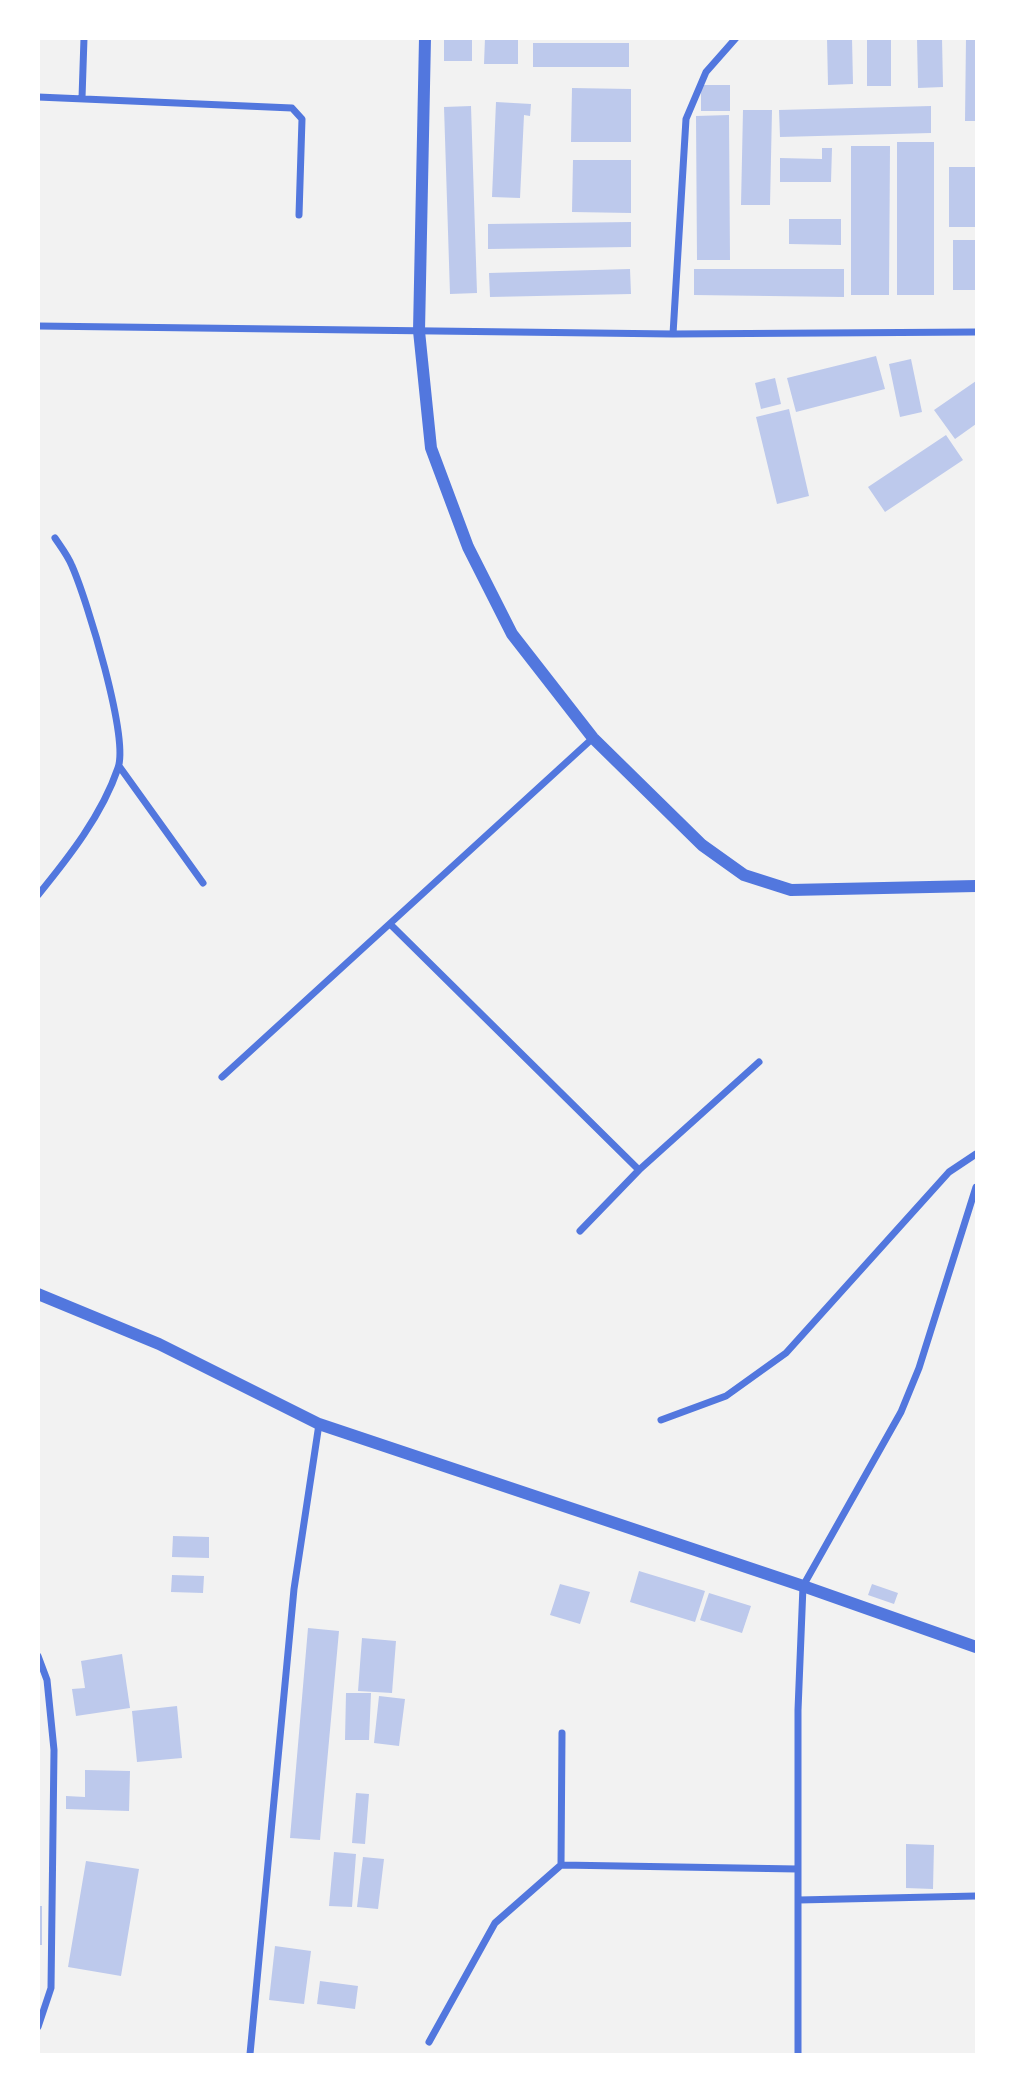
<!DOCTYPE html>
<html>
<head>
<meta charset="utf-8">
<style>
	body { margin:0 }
	#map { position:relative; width:1015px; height:2093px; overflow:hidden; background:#f2f2f2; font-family:Mulish,sans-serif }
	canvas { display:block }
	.frame { position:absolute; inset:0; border:40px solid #fff; pointer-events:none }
</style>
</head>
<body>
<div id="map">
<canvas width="1015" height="2093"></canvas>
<div class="frame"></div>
</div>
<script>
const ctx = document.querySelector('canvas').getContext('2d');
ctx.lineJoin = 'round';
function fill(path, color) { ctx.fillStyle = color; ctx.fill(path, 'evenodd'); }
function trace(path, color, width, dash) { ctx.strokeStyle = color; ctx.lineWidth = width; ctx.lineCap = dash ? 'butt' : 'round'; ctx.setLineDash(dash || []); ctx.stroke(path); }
fill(new Path2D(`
	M 444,38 L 472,38 L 472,61 L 444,61 Z
	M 485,38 L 518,38 L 518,64 L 484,64 Z
	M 827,38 L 852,38 L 853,84 L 828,85 Z
	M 867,38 L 891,38 L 891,86 L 867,86 Z
	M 917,38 L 942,38 L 943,87 L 918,88 Z
	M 966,38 L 976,38 L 976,121 L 965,121 Z
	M 533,43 L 629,43 L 629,67 L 533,67 Z
	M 701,85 L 730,85 L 730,111 L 701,111 Z
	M 572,88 L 631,89 L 631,142 L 571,142 Z
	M 496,102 L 531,104 L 530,116 L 524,115 L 520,198 L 492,197 Z
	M 471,106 L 477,293 L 450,294 L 444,107 Z
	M 931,106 L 931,133 L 780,137 L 779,110 Z
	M 743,110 L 772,110 L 770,205 L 741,205 Z
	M 729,115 L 730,260 L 697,260 L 696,116 Z
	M 897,142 L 934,142 L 934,295 L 897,295 Z
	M 851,146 L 890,146 L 889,295 L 851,295 Z
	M 822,148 L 832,148 L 831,182 L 780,182 L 780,158 L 822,159 Z
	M 573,160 L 631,160 L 631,213 L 572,212 Z
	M 949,167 L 976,167 L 976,227 L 949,227 Z
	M 789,219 L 841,219 L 841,245 L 789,244 Z
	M 631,222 L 631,247 L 488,249 L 488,224 Z
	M 953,240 L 976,240 L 976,290 L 953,290 Z
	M 630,269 L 631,294 L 490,297 L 489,273 Z
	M 694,269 L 844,269 L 844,297 L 694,295 Z
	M 876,356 L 885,389 L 796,412 L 787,378 Z
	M 911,359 L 922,412 L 900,417 L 889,364 Z
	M 775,378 L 781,404 L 761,409 L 755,383 Z
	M 976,381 L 976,424 L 955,439 L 934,410 Z
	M 789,409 L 809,496 L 777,504 L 756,417 Z
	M 946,435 L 963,460 L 885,512 L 868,487 Z
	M 173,1536 L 209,1537 L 209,1558 L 172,1557 Z
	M 639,1571 L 705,1591 L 695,1622 L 630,1602 Z
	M 172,1575 L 204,1576 L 203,1593 L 171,1592 Z
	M 560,1584 L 590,1592 L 580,1624 L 550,1615 Z
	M 872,1584 L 898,1593 L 894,1604 L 868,1595 Z
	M 709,1593 L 751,1606 L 742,1633 L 700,1620 Z
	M 308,1628 L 339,1631 L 320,1840 L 290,1838 Z
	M 362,1638 L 396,1641 L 392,1693 L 358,1691 Z
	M 122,1654 L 130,1708 L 76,1716 L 72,1689 L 85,1688 L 81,1661 Z
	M 346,1693 L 371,1693 L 369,1740 L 345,1740 Z
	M 379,1696 L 405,1699 L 399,1746 L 374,1743 Z
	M 177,1706 L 182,1758 L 137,1762 L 132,1711 Z
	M 85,1770 L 130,1771 L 129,1811 L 66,1809 L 66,1796 L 85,1797 Z
	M 356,1793 L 369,1794 L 365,1844 L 352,1843 Z
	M 906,1844 L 934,1845 L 933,1889 L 906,1888 Z
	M 334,1852 L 356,1854 L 352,1907 L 329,1906 Z
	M 363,1857 L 384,1859 L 378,1909 L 357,1907 Z
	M 86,1861 L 139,1869 L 121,1976 L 68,1967 Z
	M 38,1906 L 42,1906 L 42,1945 L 38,1945 Z
	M 275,1946 L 311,1951 L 304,2004 L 269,2000 Z
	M 320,1981 L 358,1986 L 355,2009 L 317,2004 Z`), '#bdc9ec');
trace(new Path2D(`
	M 38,97 L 292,108 L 302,119 L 299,215
	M 82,98 L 84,38
	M 38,326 L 673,334 L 976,332
	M 673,334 L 686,119 L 706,72 L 736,38
	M 119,766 L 203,883
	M 38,895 C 69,857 102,815 118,768 C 129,737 87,600 72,566 C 68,556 61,547 55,538
	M 390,924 L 639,1170
	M 222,1077 L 593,738
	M 580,1231 L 639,1170 L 759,1062
	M 661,1420 L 726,1396 L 786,1353 L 949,1172 L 976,1154
	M 38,1656 L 47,1680 L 54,1750 L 51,1988 L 38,2027
	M 561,1865 L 562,1733
	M 799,1900 L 976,1896
	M 429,2042 L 495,1923 L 561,1865 L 797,1869
	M 250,2054 L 294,1589 L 319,1424
	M 798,2054 L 798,1710 L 803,1586 L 901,1412 L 919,1368 L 976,1187`), '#5277de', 7);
trace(new Path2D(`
	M 425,38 L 419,331 L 431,448 L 468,547 L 512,634 L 593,738 L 702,845 L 744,875 L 791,890 L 976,886
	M 38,1294 L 159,1344 L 319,1424 L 803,1586 L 976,1647`), '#5277de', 12);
</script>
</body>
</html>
